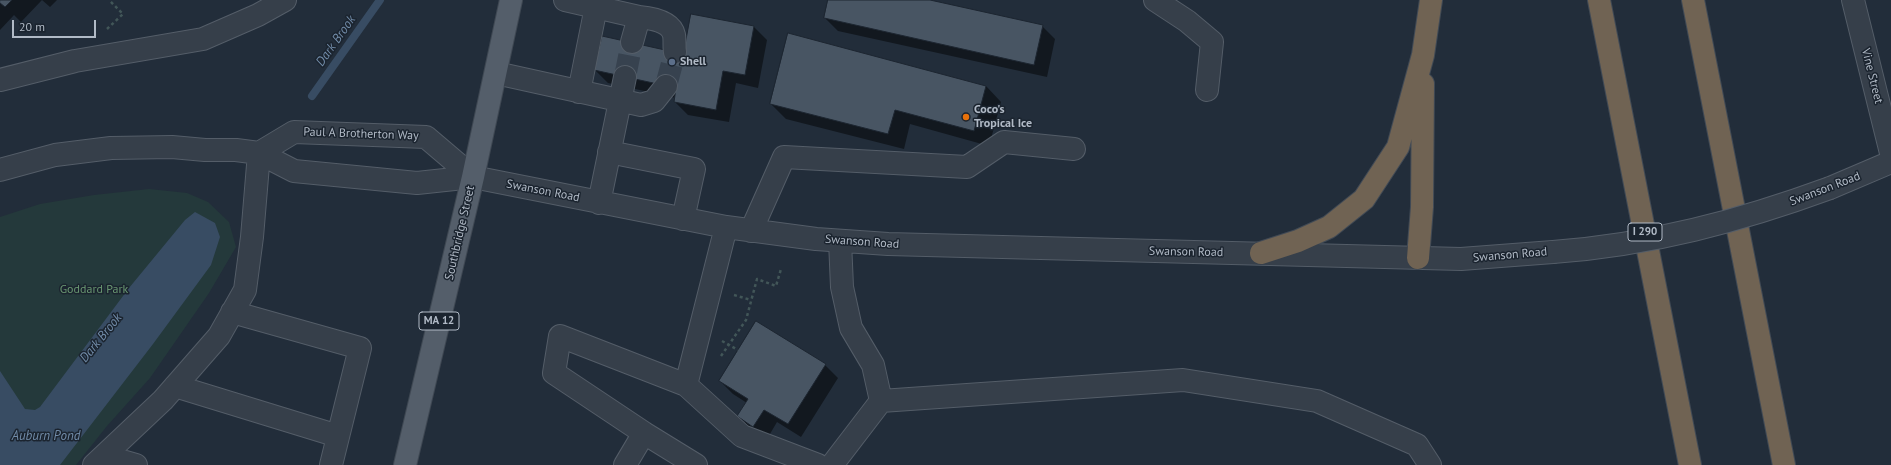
<!DOCTYPE html>
<html>
<head>
<meta charset="utf-8">
<style>
	body { margin:0 }
	#map { position:relative; width:1891px; height:465px; overflow:hidden; background:#222d3a; font-family:"PT Sans",sans-serif }
	canvas { display:block }
	.scale { position:absolute; left:12px; top:20px; width:84px; height:18px; box-sizing:border-box; border:2px solid #b1bac6; border-top:0; padding-left:5px; font-size:12px; line-height:14px; white-space:nowrap; color:#b1bac6; -webkit-text-stroke:3px #1b242f; paint-order:stroke }
</style>
</head>
<body>
<div id="map">
<canvas width="1891" height="465"></canvas>
<div class="scale">20 m</div>
</div>
<script>
const ctx = document.querySelector('canvas').getContext('2d');
ctx.lineJoin = 'round';
function fill(path, color) { ctx.fillStyle = color; ctx.fill(path, 'evenodd'); }
function trace(path, color, width, dash) { ctx.strokeStyle = color; ctx.lineWidth = width; ctx.lineCap = dash ? 'butt' : 'round'; ctx.setLineDash(dash || []); ctx.stroke(path); }
function label(font, color, halo, rows, align = 'center') {
  ctx.font = font + ' "PT Sans",sans-serif'; ctx.lineWidth = 3; ctx.setLineDash([]); ctx.textBaseline = 'middle'; ctx.strokeStyle = halo; ctx.fillStyle = color; for (const [text, x, y, turn = 0] of rows) {
    ctx.save(); ctx.translate(x, y); ctx.rotate((+turn || 0) * Math.PI / 180); ctx.textAlign = isNaN(turn) ? turn : align; if (halo) ctx.strokeText(text, 0, 0); ctx.fillText(text, 0, 0); ctx.restore();
  }
}
fill(new Path2D(`
	M 149,189 L 187,193 L 208,202 L 229,222 L 236,247 L 209,293 L 150,378 L 107,426 L 76,465 L 0,465 L 0,217 L 40,204 L 94,195 Z`), '#24393b');
fill(new Path2D(`
	M 195,212 L 215,223 L 220,237 L 211,265 L 153,344 L 60,465 L 0,465 L 0,371 L 25,409 L 35,410 L 40,407 L 129,288 L 185,220 Z`), '#384c63');
fill(new Path2D(`
	M 0,0 L 42,0 L 21,22 L 14,15 L 0,30 Z
	M 42,0 L 57,0 L 50,7 Z
	M 829,0 L 926,0 L 1042,26 L 1055,39 L 1047,77 L 838,31 L 825,18 Z
	M 754,27 L 767,40 L 758,88 L 736,83 L 729,122 L 688,115 L 675,102 L 676,98 L 608,83 L 595,70 L 684,55 Z
	M 986,86 L 1001,102 L 989,146 L 910,124 L 904,149 L 786,119 L 771,104 Z
	M 825,365 L 838,378 L 801,437 L 777,422 L 767,439 L 751,429 L 738,416 L 747,403 L 733,394 L 720,381 Z`), '#0007');
trace(new Path2D(`
	M 312,96 L 380,0`), '#384c63', 8);
const building = new Path2D(`
	M 0,0 L 12,0 L 5,7 L 0,3 Z
	M 828,0 L 930,0 L 1043,25 L 1034,65 L 824,18 Z
	M 691,14 L 754,26 L 745,75 L 723,71 L 716,110 L 674,102 L 676,88 L 594,70 L 602,36 L 683,54 Z
	M 788,33 L 986,86 L 974,131 L 895,110 L 888,134 L 770,104 Z
	M 756,321 L 826,364 L 788,424 L 764,410 L 753,427 L 737,416 L 748,399 L 719,381 Z`);
fill(building, '#485563');
trace(building, '#1d2631', 1);
trace(new Path2D(`
	M 625,77 L 632,42
	M 666,86 L 675,52`), '#37424f', 22, [22, 11]);
const minor = new Path2D(`
	M 565,0 L 639,17 L 632,42
	M 1155,0 L 1187,21 L 1212,42 L 1207,90
	M 1853,0 L 1891,153
	M 639,17 C 650,18 671,21 674,35 C 675,40 674,47 675,52
	M 496,73 L 641,105 L 654,101 L 666,86
	M 0,80 L 75,61 L 203,39 L 258,15 L 285,0
	M 579,92 L 596,7
	M 609,152 L 694,169 L 683,219
	M 259,153 L 294,132 L 426,137 L 473,177
	M 0,170 L 55,155 L 111,148 L 172,147 L 205,150 L 236,150 L 259,153 L 294,171 L 417,183 L 473,177 L 726,227 L 816,239 L 888,244 L 1461,259 L 1553,252
	M 1830,188 L 1891,162
	M 599,203 L 625,77
	M 726,227 L 686,385 L 742,436 L 818,465
	M 751,231 L 784,157 L 967,167 L 1004,142 L 1074,149
	M 232,312 L 360,348 L 331,465
	M 686,385 L 560,336 L 554,373 L 644,433 L 696,465
	M 175,386 L 338,436
	M 881,401 L 1183,380 L 1317,401 L 1417,445 L 1430,465
	M 105,456 L 136,465
	M 94,465 L 163,400 L 219,336 L 245,290 L 252,237 L 259,153
	M 625,465 L 644,433
	M 832,465 L 881,401 L 873,365 L 851,328 L 842,287 L 840,241`);
const major = new Path2D(`
	M 405,465 L 473,177 L 511,0`);
const highway = new Path2D(`
	M 1599,0 L 1690,465
	M 1693,0 L 1784,465
	M 1261,253 L 1298,241 L 1329,227 L 1364,199 L 1398,147 L 1423,55 L 1431,0
	M 1418,258 L 1422,207 L 1423,84`);
trace(minor, '#545d68', 24);
trace(major, '#3f4853', 24);
trace(highway, '#414a55', 24);
trace(new Path2D(`
	M 107,29 L 123,14 L 109,0
	M 734,295 L 751,300
	M 722,341 L 738,350
	M 721,356 L 746,320 L 757,279 L 776,286 L 781,269`), '#425658', 2.5, [3, 3]);
trace(minor, '#363f4a', 22);
trace(major, '#545e6a', 22);
trace(highway, '#706353', 22);
const minorBridge = new Path2D(`
	M 1553,252 C 1650,245 1740,221 1830,188`);
trace(minorBridge, '#545d68', 24, []);
trace(minorBridge, '#363f4a', 22);
for (const [x, y, r, color] of [
	[672,62,4,"#5c6f8a"],
	[966,117,4,"#e8710a"]
]) { const dot = new Path2D(); dot.arc(x, y, r, 0, 2 * Math.PI); ctx.fillStyle = color; ctx.fill(dot); trace(dot, '#1b242f', 1.5); }
for (const [x, y, w] of [
	[1645,232,34],
	[439,321,40]
]) { const box = new Path2D(); box.roundRect(x - w / 2, y - 9, w, 18, 3); ctx.fillStyle = '#1b242f'; ctx.fill(box); trace(box, '#b1bac6', 1); }
label('bold 11px', '#b1bac6', null, [
	["I 290",1645,232],
	["MA 12",439,321]
]);
label('bold 12px', '#b1bac6', '#1b242f', [
	["Shell",680,62],
	["Coco's",974,110],
	["Tropical Ice",974,124]
], 'left');
label('12px', '#b1bac6', '#1b242f', [
	["Vine Street",1872,76,76],
	["Paul A Brotherton Way",361,134,2],
	["Swanson Road",1825,189,-21],
	["Swanson Road",543,191,11],
	["Southbridge Street",460,233,-77],
	["Swanson Road",862,242,4],
	["Swanson Road",1186,252,1],
	["Swanson Road",1510,255,-5]
]);
label('12px', '#699771', '#1b242f', [
	["Goddard Park",94,290]
]);
label('italic 13px', '#728ca9', '#1b242f', [
	["Dark Brook",336,41,-55],
	["Dark Brook",101,338,-51],
	["Auburn Pond",46,436]
]);
</script>
</body>
</html>
